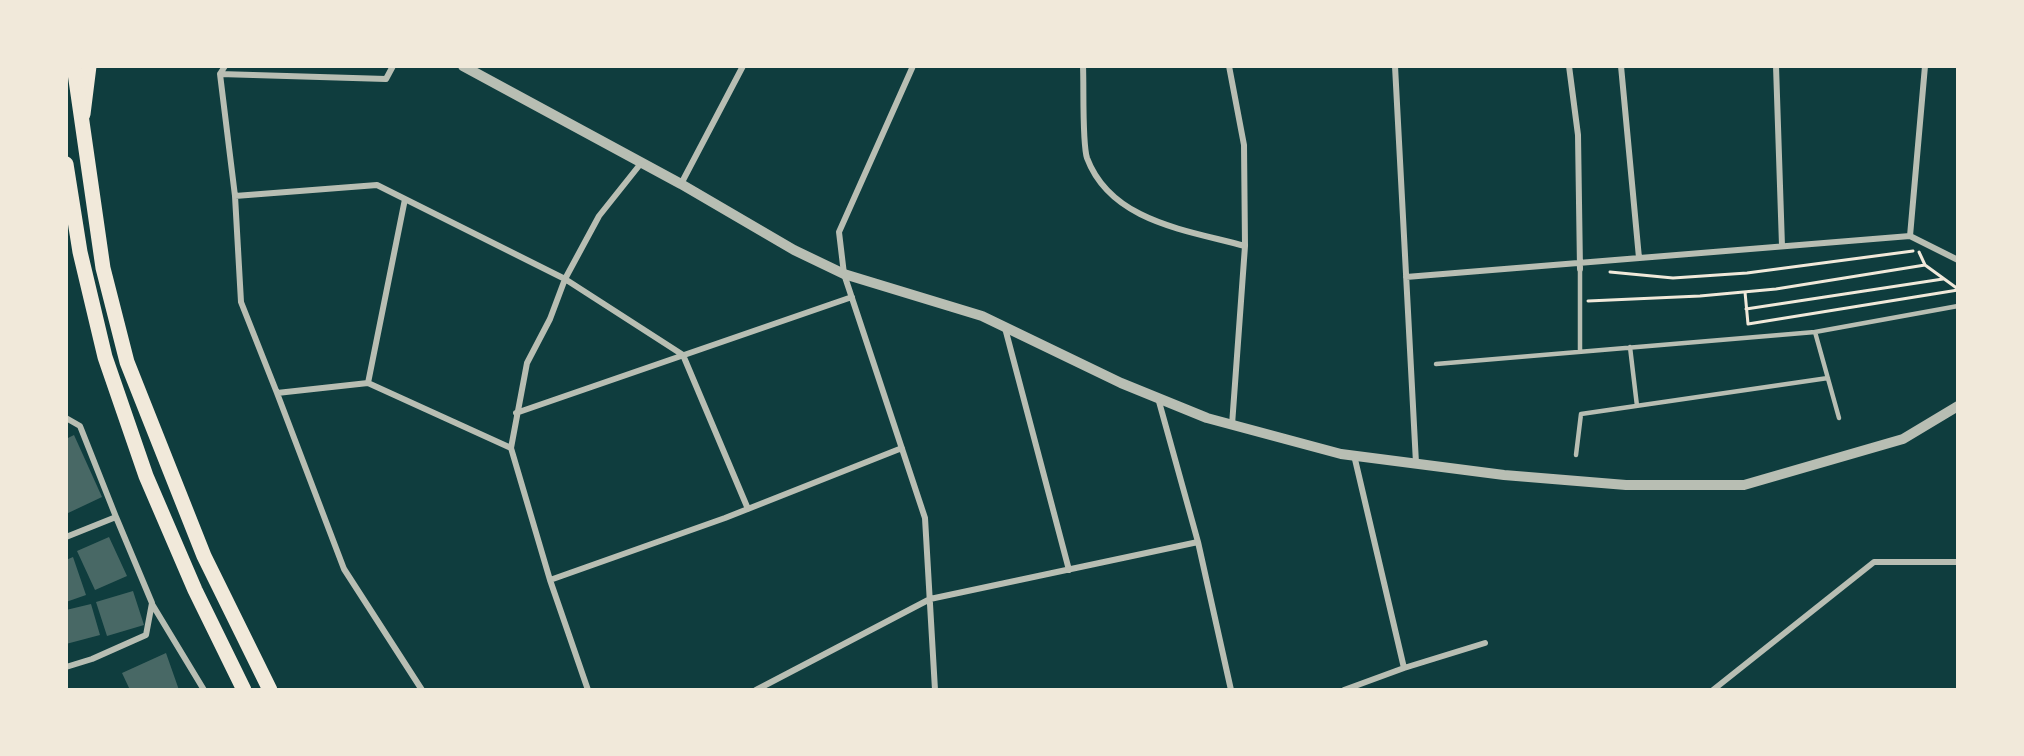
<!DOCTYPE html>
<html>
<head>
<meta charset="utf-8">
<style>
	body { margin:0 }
	#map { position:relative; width:2024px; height:756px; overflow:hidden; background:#0f3d3e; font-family:"Asap Condensed",sans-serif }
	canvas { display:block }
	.frame { position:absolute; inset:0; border:68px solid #f1e9da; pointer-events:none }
</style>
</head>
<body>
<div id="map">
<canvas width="2024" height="756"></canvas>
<div class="frame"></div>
</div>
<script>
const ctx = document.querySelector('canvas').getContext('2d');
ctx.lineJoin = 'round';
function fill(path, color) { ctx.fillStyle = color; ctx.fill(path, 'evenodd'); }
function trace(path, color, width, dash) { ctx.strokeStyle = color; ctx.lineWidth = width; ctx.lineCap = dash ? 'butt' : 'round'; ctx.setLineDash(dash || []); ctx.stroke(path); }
fill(new Path2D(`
	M 74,435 L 102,497 L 66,514 L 66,439 Z
	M 109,537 L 127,576 L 95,590 L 77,551 Z
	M 73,557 L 86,595 L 66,602 L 66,560 Z
	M 133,591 L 144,625 L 107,636 L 96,602 Z
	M 91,604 L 100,635 L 66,644 L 66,610 Z
	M 166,653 L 179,690 L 130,690 L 122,673 Z`), '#486865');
trace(new Path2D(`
	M 1919,252 L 1925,265 L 1958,289
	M 1610,272 L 1673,278 L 1747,273 L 1913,251
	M 1745,292 L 1748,324
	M 1588,301 L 1700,296 L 1776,289 L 1925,265
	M 1746,309 L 1943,279
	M 1748,324 L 1958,290`), '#f1e9da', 3);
trace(new Path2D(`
	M 1580,269 L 1580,351
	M 1630,347 L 1637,406
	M 1436,364 L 1815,332
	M 1839,418 L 1815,332 L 1958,306
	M 1576,455 L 1581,414 L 1828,378`), '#b8beb3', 4.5);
trace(new Path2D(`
	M 225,66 L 220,74 L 235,196 L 241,302 L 277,393 L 368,383 L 511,448
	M 913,66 L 839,232 L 844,274 L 925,518 L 935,690
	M 1083,66 C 1084,86 1082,143 1087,158 C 1111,222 1187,230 1245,246
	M 1229,66 L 1244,145 L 1245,246 L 1232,425
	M 1395,66 L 1416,463
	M 1569,66 L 1578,135 L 1580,269
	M 1621,66 L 1639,258
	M 1776,66 L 1782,246
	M 220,74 L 386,79 L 393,66
	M 681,184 L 743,66
	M 235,196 L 377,185 L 565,279 L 683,355 L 748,509
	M 1910,236 L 1925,66
	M 1406,277 L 1910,236 L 1958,260
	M 1005,328 L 1069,570
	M 368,383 L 405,199
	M 277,393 L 344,569 L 422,690
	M 1158,398 L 1198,542 L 1231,690
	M 516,413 L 852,297
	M 66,418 L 80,426 L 116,517
	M 1354,455 L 1404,668 L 1485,643
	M 66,537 L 116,517 L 152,603 L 146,635 L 92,659 L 66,667
	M 550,580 L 725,518 L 902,448
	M 152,604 L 204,690
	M 588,690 L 550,580 L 511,448 L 527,363 L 550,319 L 565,279 L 599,216 L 642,162
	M 756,690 L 930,599 L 1198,542
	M 1344,690 L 1404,668
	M 1713,690 L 1874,562 L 1958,562`), '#b8beb3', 6);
trace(new Path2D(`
	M 463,66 L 681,184 L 794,250 L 844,274 L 982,316 L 1121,383 L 1207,418 L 1341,454 L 1504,475 L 1626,485 L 1744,485 L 1903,439 L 1958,406`), '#b8beb3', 10);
trace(new Path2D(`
	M 83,114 L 89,66`), '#f1e9da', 15);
trace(new Path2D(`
	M 74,66 L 103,268 L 127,362 L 204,556 L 270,690
	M 66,164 L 80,252 L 105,357 L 146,476 L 195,590 L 244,690`), '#f1e9da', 15);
</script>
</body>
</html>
